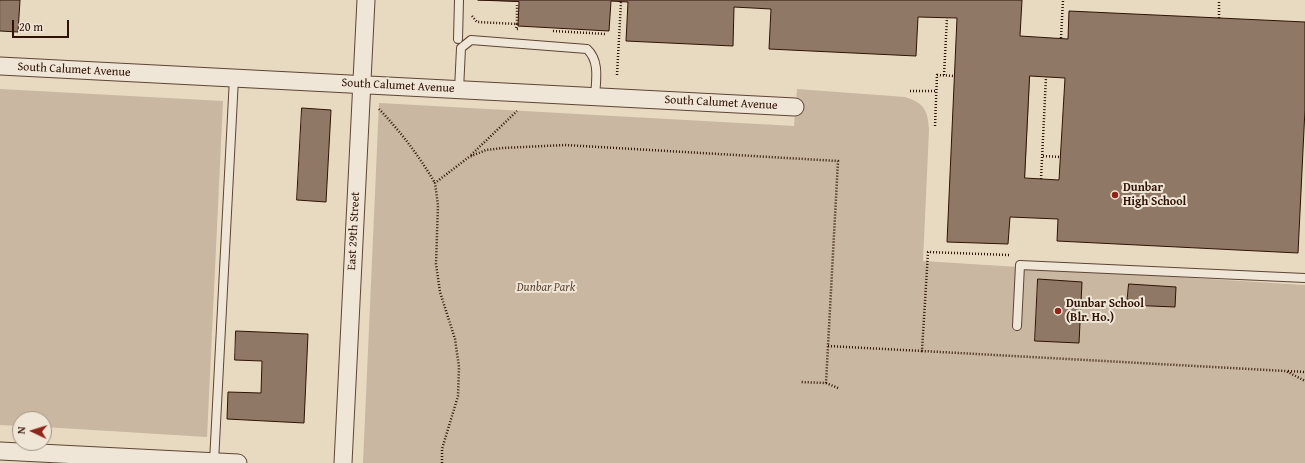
<!DOCTYPE html>
<html>
<head>
<meta charset="utf-8">
<style>
	body { margin:0 }
	#map { position:relative; width:1305px; height:463px; overflow:hidden; background:#e8d9c1; font-family:"Gentium Book Plus",serif }
	canvas { display:block }
	.north { position:absolute; left:12px; top:411px; width:40px; height:40px; box-sizing:border-box; background:#f0e6d7; border:1px solid #a39183; border-radius:50%; rotate:274deg; font-size:11px; font-weight:700; line-height:16px; text-align:center; color:#2f1204 }
	.north::after { content:''; display:block; margin:auto; width:14px; height:18px; background:#8f2418; clip-path:polygon(50% 0,100% 100%,50% 72%,0 100%) }
	.scale { position:absolute; left:12px; top:20px; width:57px; height:18px; box-sizing:border-box; border:2px solid #2f1204; border-top:0; padding-left:5px; font-size:12px; line-height:14px; white-space:nowrap; color:#2f1204; -webkit-text-stroke:3px #f0e6d7; paint-order:stroke }
</style>
</head>
<body>
<div id="map">
<canvas width="1305" height="463"></canvas>
<div class="north">N</div>
<div class="scale">20 m</div>
</div>
<script>
const ctx = document.querySelector('canvas').getContext('2d');
ctx.lineJoin = 'round';
function fill(path, color) { ctx.fillStyle = color; ctx.fill(path, 'evenodd'); }
function trace(path, color, width, dash) { ctx.strokeStyle = color; ctx.lineWidth = width; ctx.lineCap = dash ? 'butt' : 'round'; ctx.setLineDash(dash || []); ctx.stroke(path); }
function label(font, color, halo, rows, align = 'center') {
  ctx.font = font + ' "Gentium Book Plus",serif'; ctx.lineWidth = 4; ctx.setLineDash([]); ctx.textBaseline = 'middle'; ctx.strokeStyle = halo; ctx.fillStyle = color; for (const [text, x, y, turn = 0] of rows) {
    ctx.save(); ctx.translate(x, y); ctx.rotate((+turn || 0) * Math.PI / 180); ctx.textAlign = isNaN(turn) ? turn : align; if (halo) ctx.strokeText(text, 0, 0); ctx.fillText(text, 0, 0); ctx.restore();
  }
}
fill(new Path2D(`
	M 0,89 L 223,101 L 207,437 L 44,427 L 44,419 L 20,419 L 20,426 L 0,425 Z
	M 797,89 L 905,97 C 924,103 928,110 929,130 L 923,261 L 1305,285 L 1305,463 L 363,463 L 379,103 L 794,126 Z`), '#c9b7a1');
const building = new Path2D(`
	M 0,0 L 20,0 L 18,32 L 0,31 Z
	M 478,0 L 1022,0 L 1020,36 L 1068,39 L 1069,11 L 1305,22 L 1305,109 L 1298,253 L 1057,241 L 1058,219 L 1010,217 L 1008,244 L 947,242 L 957,18 L 918,17 L 916,56 L 769,49 L 771,9 L 734,7 L 733,46 L 626,41 L 628,2 L 611,1 L 609,31 L 518,26 L 519,2 ZM 1030,76 L 1065,78 L 1059,180 L 1025,178 Z
	M 302,108 L 331,110 L 326,202 L 297,200 Z
	M 1038,279 L 1082,282 L 1079,343 L 1035,341 Z
	M 1129,284 L 1176,287 L 1175,307 L 1127,305 Z
	M 236,331 L 308,334 L 304,423 L 227,419 L 228,392 L 261,393 L 262,361 L 235,360 Z`);
fill(building, '#8f7966');
trace(building, '#2f1204', 1);
const lane = new Path2D(`
	M 458,39 L 459,0
	M 459,90 L 461,48 L 471,40 L 587,49 C 600,61 596,80 595,97
	M 1017,326 L 1020,265 L 1305,278
	M 214,462 L 234,78`);
const street = new Path2D(`
	M 0,66 L 795,107
	M 0,451 L 238,463
	M 343,463 L 366,0`);
trace(lane, '#5d4433', 10);
trace(street, '#5d4433', 19);
trace(new Path2D(`
	M 472,16 L 477,22 L 517,24 L 517,5
	M 1219,18 L 1219,0
	M 517,24 L 516,29 L 519,29
	M 553,31 L 606,34
	M 1061,38 L 1063,0
	M 617,75 L 621,2
	M 944,75 L 947,18
	M 910,91 L 936,91
	M 379,109 C 401,132 419,156 435,183
	M 935,126 L 937,75 L 955,76
	M 471,155 L 517,111
	M 1043,156 L 1061,157
	M 1041,179 L 1046,77
	M 1009,255 L 928,252 L 922,351 L 1286,371 L 1305,381
	M 828,346 L 922,351
	M 1288,371 L 1305,372
	M 826,383 L 838,388
	M 442,463 L 442,449 L 458,396 L 459,367 L 455,339 L 440,292 L 436,264 L 438,205 L 435,183 L 469,157 L 486,150 L 503,148 L 565,145 L 838,161 L 826,383 L 801,382`), '#2f1204', 2.5, [1, 2]);
trace(lane, '#f0e6d7', 8);
trace(street, '#f0e6d7', 17);
for (const [x, y, r, color] of [
	[1115,195,4,"#8f2418"],
	[1058,311,4,"#8f2418"]
]) { const dot = new Path2D(); dot.arc(x, y, r, 0, 2 * Math.PI); ctx.fillStyle = color; ctx.fill(dot); trace(dot, '#f0e6d7', 1.5); }
label('12px', '#2f1204', '#f0e6d7', [
	["South Calumet Avenue",74,70,3],
	["South Calumet Avenue",398,86,3],
	["South Calumet Avenue",721,103,3],
	["East 29th Street",354,231,-87]
]);
label('bold 12px', '#2f1204', '#f0e6d7', [
	["Dunbar",1123,188],
	["High School",1123,202],
	["Dunbar School",1066,304],
	["(Blr. Ho.)",1066,318]
], 'left');
label('italic 12px', '#5d4433', '#f0e6d7', [
	["Dunbar Park",546,288]
]);
</script>
</body>
</html>
